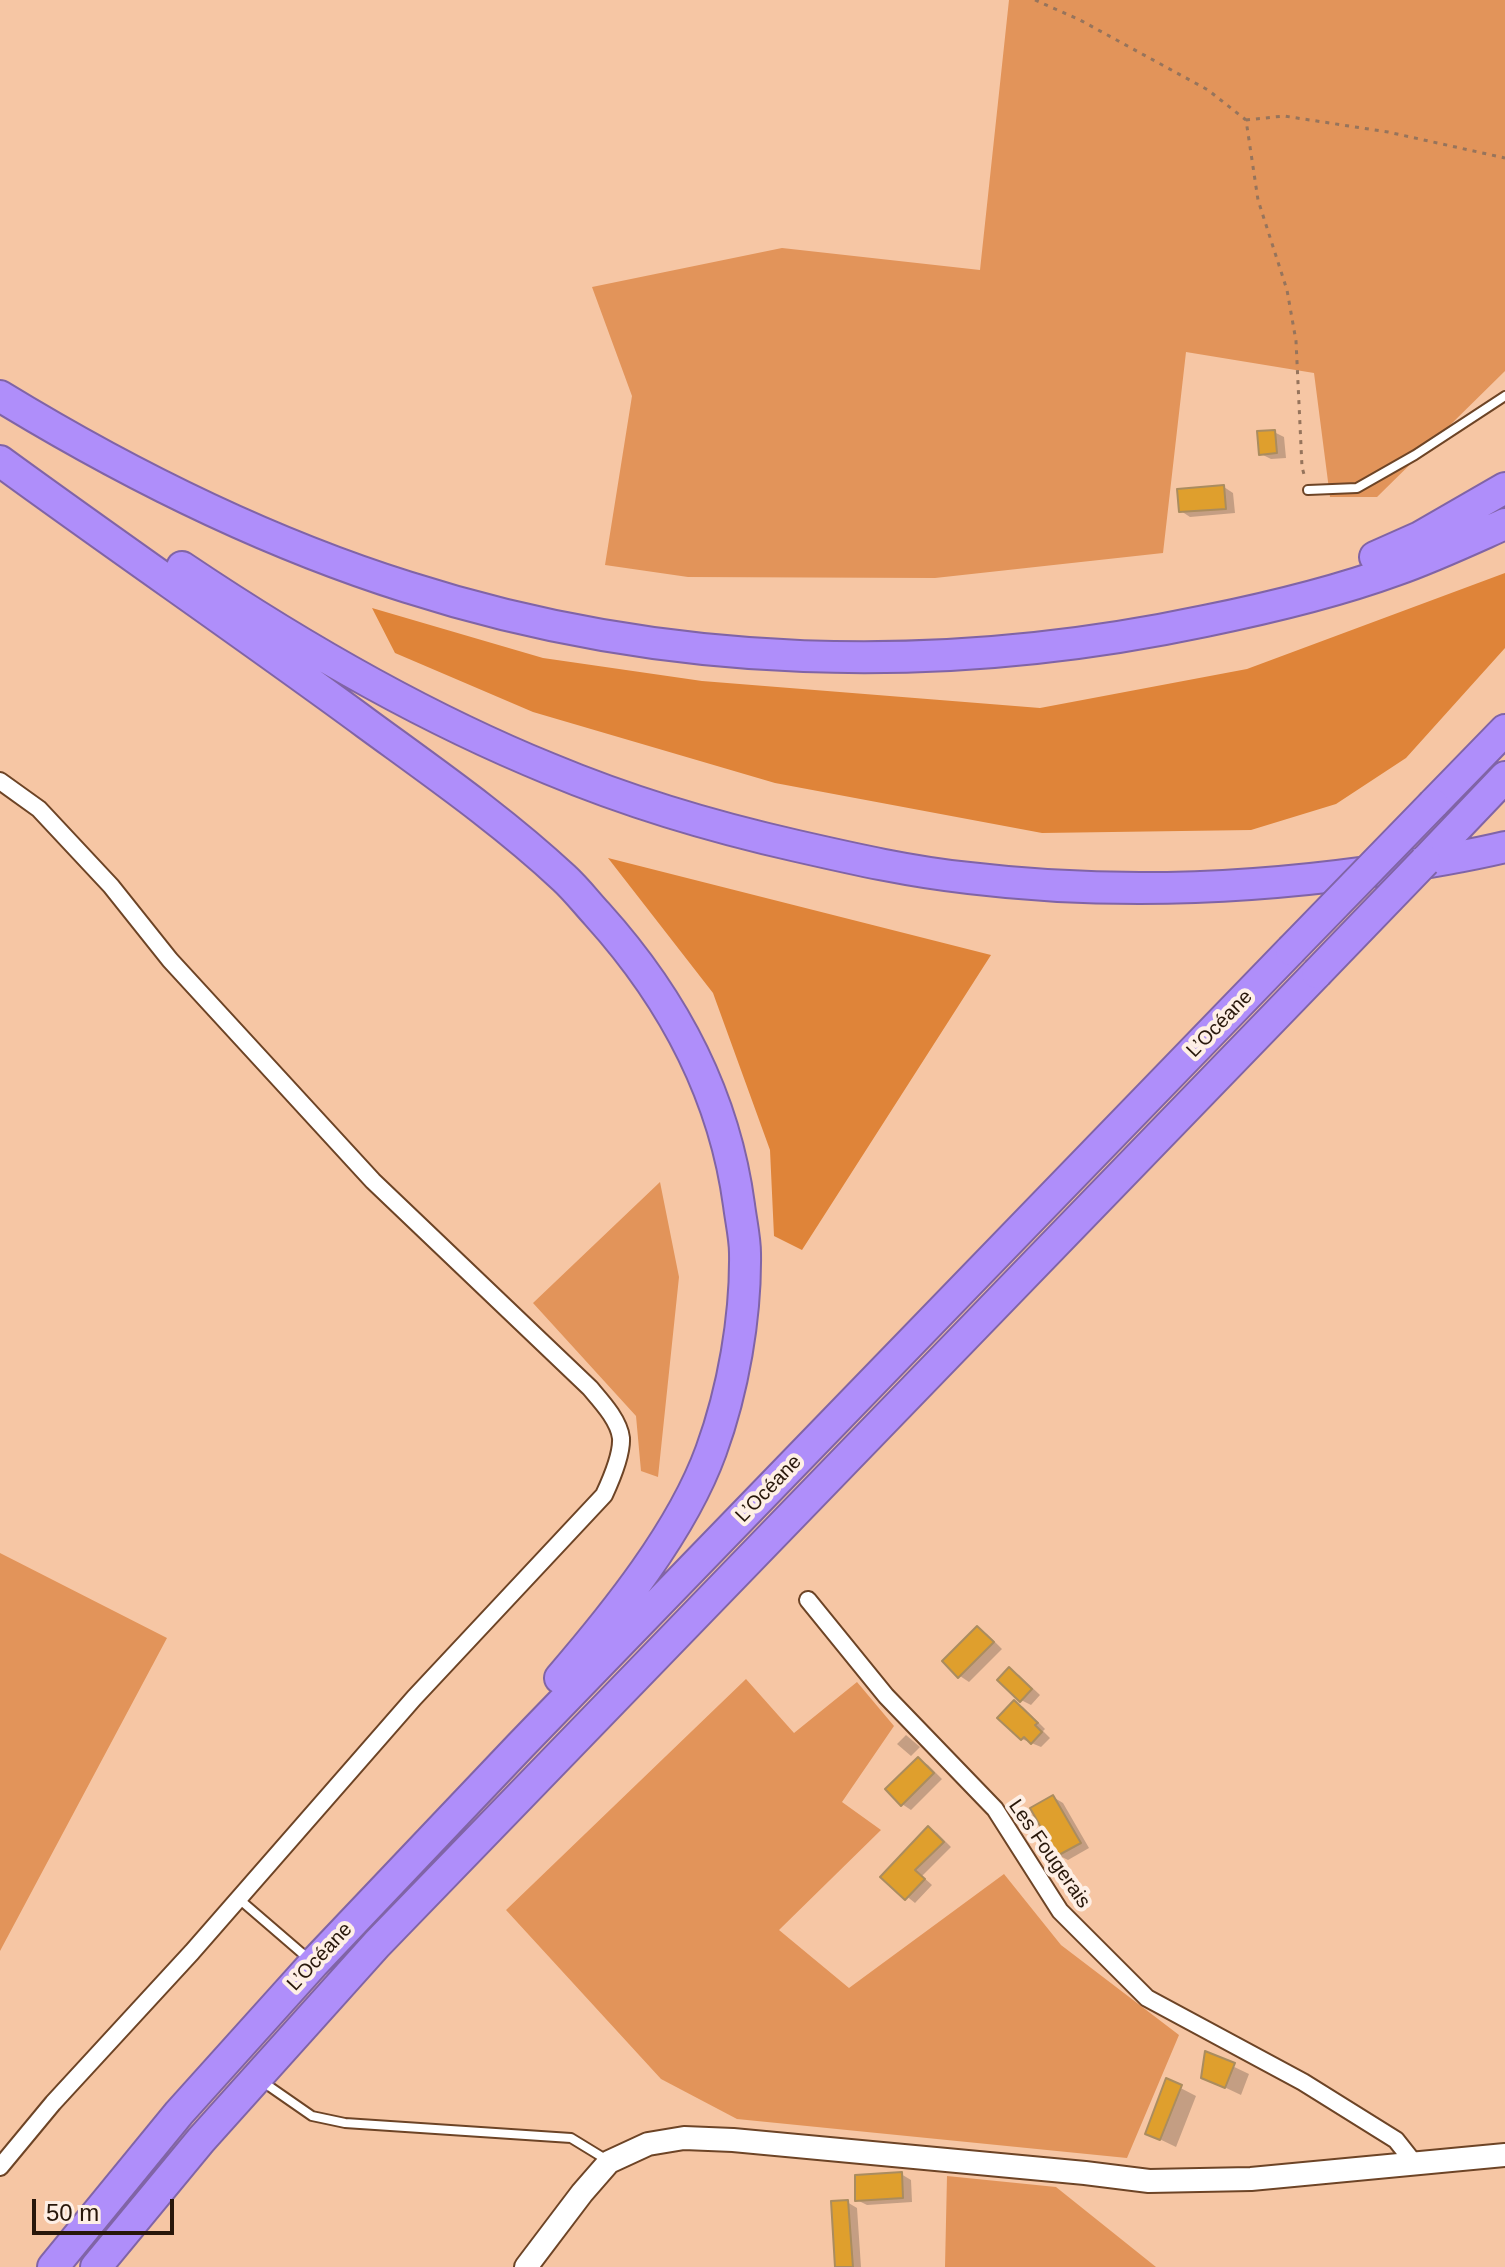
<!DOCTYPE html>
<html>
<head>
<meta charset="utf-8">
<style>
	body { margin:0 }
	#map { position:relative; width:1505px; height:2267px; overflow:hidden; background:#f6c6a4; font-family:Arial,sans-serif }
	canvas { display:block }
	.scale { position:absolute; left:32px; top:2199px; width:142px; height:36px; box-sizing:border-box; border:4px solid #28170a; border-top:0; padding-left:10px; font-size:24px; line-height:28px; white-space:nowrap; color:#28170a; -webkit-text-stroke:6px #feefe5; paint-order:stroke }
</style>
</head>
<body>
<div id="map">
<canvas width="1505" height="2267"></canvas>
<div class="scale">50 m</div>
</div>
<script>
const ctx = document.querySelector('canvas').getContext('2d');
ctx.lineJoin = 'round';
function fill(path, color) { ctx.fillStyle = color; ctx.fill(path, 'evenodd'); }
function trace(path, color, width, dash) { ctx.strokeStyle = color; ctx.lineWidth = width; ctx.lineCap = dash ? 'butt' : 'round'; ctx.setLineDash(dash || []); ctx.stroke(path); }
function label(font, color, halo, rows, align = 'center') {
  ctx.font = font + ' Arial,sans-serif'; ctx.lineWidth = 8; ctx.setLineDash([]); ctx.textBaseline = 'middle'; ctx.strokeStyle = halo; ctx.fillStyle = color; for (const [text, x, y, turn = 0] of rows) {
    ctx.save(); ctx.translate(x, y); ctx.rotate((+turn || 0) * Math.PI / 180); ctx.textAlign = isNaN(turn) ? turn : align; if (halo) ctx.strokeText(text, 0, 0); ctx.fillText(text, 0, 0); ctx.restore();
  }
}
fill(new Path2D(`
	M 1009,0 L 1505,0 L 1505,371 L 1377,497 L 1330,497 L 1314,373 L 1186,352 L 1163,553 L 935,578 L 688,577 L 605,565 L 632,396 L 592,287 L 782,248 L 980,270 Z
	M 660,1182 L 679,1277 L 658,1477 L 641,1471 L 636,1416 L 533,1303 Z
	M 0,1553 L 167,1638 L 0,1951 Z
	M 746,1679 L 794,1733 L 857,1682 L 894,1726 L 842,1802 L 881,1830 L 779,1930 L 849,1988 L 1004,1874 L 1061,1945 L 1179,2035 L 1127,2158 L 737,2119 L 661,2079 L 506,1910 Z
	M 947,2176 L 1056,2187 L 1156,2267 L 945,2267 Z`), '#e2945a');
fill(new Path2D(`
	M 1505,573 L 1505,648 L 1406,758 L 1336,804 L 1251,830 L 1042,833 L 775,783 L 533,712 L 395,653 L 372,608 L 543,658 L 702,681 L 1040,708 L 1247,669 Z
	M 608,858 L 991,955 L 802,1250 L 774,1236 L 770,1150 L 713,993 Z`), '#df8439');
fill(new Path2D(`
	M 1274,432 L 1284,437 L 1286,458 L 1271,459 L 1261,454 Z
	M 1224,487 L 1233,493 L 1235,513 L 1190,517 L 1181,511 Z
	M 978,1628 L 987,1634 L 1002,1649 L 969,1682 L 960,1676 Z
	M 1010,1670 L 1019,1675 L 1040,1695 L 1031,1705 L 1021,1700 Z
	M 1014,1702 L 1023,1707 L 1045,1729 L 1043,1731 L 1050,1738 L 1041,1747 L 1022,1739 Z
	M 906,1735 L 920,1747 L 911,1756 L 897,1744 Z
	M 918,1759 L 928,1765 L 942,1779 L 911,1810 L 902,1804 Z
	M 1053,1797 L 1063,1803 L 1089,1848 L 1068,1860 L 1058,1855 Z
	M 929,1828 L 937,1833 L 951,1847 L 922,1876 L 932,1885 L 915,1903 L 883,1877 Z
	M 1207,2054 L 1249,2074 L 1241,2095 L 1203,2077 Z
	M 1167,2081 L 1196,2096 L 1176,2147 L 1147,2133 Z
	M 901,2174 L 911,2180 L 912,2202 L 867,2205 L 857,2200 Z
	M 847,2202 L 857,2208 L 861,2267 L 837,2267 Z`), '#0003');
const building = new Path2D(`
	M 1275,430 L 1277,453 L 1259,455 L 1257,431 Z
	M 1224,485 L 1226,509 L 1179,512 L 1177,489 Z
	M 977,1626 L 994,1642 L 958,1678 L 942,1661 Z
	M 1009,1667 L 1032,1689 L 1020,1702 L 997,1680 Z
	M 1014,1700 L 1038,1723 L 1035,1725 L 1042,1732 L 1031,1744 L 1024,1737 L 1021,1740 L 997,1718 Z
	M 918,1757 L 934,1773 L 901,1806 L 885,1789 Z
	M 1053,1795 L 1081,1843 L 1057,1856 L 1030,1808 Z
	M 928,1826 L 944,1842 L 915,1870 L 925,1879 L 905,1900 L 880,1877 Z
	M 1205,2051 L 1235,2063 L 1225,2088 L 1201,2078 Z
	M 1166,2078 L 1182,2085 L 1160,2140 L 1145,2134 Z
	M 902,2172 L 903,2198 L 855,2201 L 855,2175 Z
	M 848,2200 L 853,2267 L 835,2267 L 831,2201 Z`);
fill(building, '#df9f2d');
trace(building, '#aa8c5f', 2);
const lane = new Path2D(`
	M 1308,490 L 1357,488 L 1415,455 L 1505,396
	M 239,1899 L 311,1961
	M 263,2082 L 312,2116 L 345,2123 L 571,2138 L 607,2160`);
const street = new Path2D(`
	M 0,781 L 39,809 L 111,886 L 170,960 L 373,1181 L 590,1388 C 601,1401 619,1420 621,1438 C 622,1455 611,1480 604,1495 L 414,1698 L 192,1952 L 53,2103 L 0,2167
	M 808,1600 L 886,1696 L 995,1809 L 1060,1911 L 1147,1998 L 1303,2082 L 1396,2140 L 1415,2164`);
const secondary = new Path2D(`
	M 526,2267 L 582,2193 L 609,2162 L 648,2144 L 684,2138 L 733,2140 L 1085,2173 L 1149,2181 L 1251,2179 L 1505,2155`);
const highway = new Path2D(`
	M 0,396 C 128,474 264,542 407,587 C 666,670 940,677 1205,621 C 1269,608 1333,593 1396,570 C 1433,557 1469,540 1505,524
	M 0,461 C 122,550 246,635 367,724 C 434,773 503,821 564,878 C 576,889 586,902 597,914 C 672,997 724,1093 739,1205 C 741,1221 745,1238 745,1253 C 746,1317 733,1391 711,1451 C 682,1531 615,1614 560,1678
	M 1375,557 L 1420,537 L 1505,488
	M 182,567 C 298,645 420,716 550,769 C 629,802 713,827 797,846 C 854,859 911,872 969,878 C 1101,894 1236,890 1367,872 C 1414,865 1459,858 1505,847
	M 1433,804 L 1505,730
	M 1425,861 L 1505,777
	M 53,2267 L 179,2113 L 314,1963 L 521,1745 L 1291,950
	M 96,2267 L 201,2140 L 377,1944 L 1317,973`);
trace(lane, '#6d4426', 12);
trace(street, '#6d4426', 20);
trace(secondary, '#6d4426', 26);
trace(highway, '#8064a6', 34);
trace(new Path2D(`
	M 1035,0 L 1080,20 L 1208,90 L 1246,120 L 1258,200 L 1287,290 L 1296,341 L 1302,467 L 1305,478
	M 1246,120 L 1284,116 L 1388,132 L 1505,158`), '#96745c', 3, [4, 6]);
trace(lane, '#fff', 8);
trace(street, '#fff', 16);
trace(secondary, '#fff', 22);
trace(highway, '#af8efa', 30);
const highwayBridge = new Path2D(`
	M 1291,950 L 1433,804
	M 1317,973 L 1425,861`);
trace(highwayBridge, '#8064a6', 34, []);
trace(highwayBridge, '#af8efa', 30);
label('20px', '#28170a', '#feefe5', [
	["L’Océane",1220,1024,-46],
	["L’Océane",769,1489,-46],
	["Les Fougerais",1049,1854,55],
	["L’Océane",320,1957,-47]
]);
</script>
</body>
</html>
